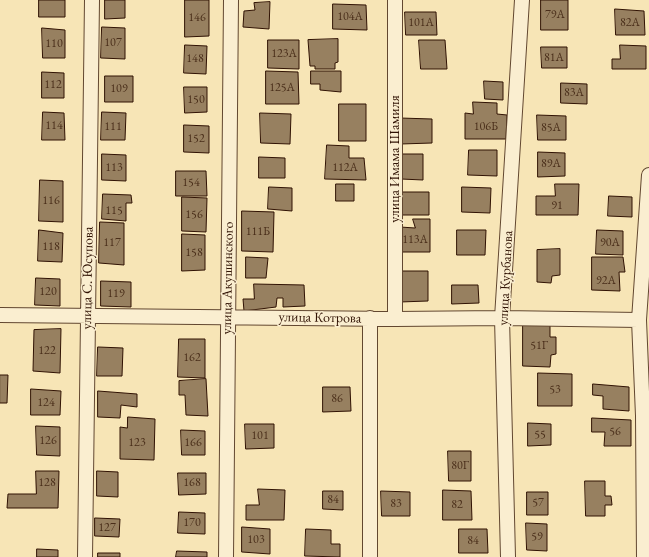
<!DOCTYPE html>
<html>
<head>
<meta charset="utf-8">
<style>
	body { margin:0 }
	canvas { display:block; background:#f7e5b6 }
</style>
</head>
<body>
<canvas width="649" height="557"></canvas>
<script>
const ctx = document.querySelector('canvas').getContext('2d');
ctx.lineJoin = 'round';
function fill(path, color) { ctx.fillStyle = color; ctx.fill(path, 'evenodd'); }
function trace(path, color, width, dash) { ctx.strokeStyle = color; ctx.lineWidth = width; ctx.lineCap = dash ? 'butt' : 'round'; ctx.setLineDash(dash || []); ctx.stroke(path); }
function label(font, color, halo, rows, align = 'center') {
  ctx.font = font + ' "EB Garamond",serif'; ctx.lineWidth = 3; ctx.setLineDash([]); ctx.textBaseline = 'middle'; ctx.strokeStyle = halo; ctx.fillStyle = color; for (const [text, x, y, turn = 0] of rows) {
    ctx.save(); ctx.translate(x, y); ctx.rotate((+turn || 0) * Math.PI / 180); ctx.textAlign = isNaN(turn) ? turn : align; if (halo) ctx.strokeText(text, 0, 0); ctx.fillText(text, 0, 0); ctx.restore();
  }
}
const building = new Path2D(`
	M 39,0 L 65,0 L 65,17 L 39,17 Z
	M 105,0 L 125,0 L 125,18 L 105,19 Z
	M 185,0 L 209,0 L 209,36 L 185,37 Z
	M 541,0 L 568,0 L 568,30 L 541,30 Z
	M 270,2 L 269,29 L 243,27 L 244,11 L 255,10 L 254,3 Z
	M 333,4 L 366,5 L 367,30 L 333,29 Z
	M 615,9 L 644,11 L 645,35 L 616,35 Z
	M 405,12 L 436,12 L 437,35 L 406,35 Z
	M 102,27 L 125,28 L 125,59 L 101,58 Z
	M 42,28 L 65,30 L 65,58 L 43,58 Z
	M 338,39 L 338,62 L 335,63 L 335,69 L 315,69 L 315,66 L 310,66 L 308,40 Z
	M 268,40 L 299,40 L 299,69 L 268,68 Z
	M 419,40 L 445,40 L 447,69 L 421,69 Z
	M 185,45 L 207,46 L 206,74 L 184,73 Z
	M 620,45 L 646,46 L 646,69 L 612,69 L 612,59 L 620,59 Z
	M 541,47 L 567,47 L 567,68 L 542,68 Z
	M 266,71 L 298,72 L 299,104 L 266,104 Z
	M 311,71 L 341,71 L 341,92 L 320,90 L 320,84 L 311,84 Z
	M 42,72 L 64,73 L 64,98 L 42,98 Z
	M 105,76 L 133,76 L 133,102 L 105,102 Z
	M 484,81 L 503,82 L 503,100 L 485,99 Z
	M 561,83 L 587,84 L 587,104 L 561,103 Z
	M 184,87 L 207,87 L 207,112 L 185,113 Z
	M 473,102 L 497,103 L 497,114 L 507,115 L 506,139 L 465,139 L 465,113 L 473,114 Z
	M 339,104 L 366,104 L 366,141 L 339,141 Z
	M 43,112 L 64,113 L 65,140 L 42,140 Z
	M 102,112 L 126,113 L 125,140 L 101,140 Z
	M 260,113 L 291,114 L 290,144 L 261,143 Z
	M 537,115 L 566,116 L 566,140 L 538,140 Z
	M 400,118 L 432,119 L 432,143 L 401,144 Z
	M 184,125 L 209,126 L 209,153 L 184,152 Z
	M 327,145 L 349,146 L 349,158 L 364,158 L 366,180 L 325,179 Z
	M 469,150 L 497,150 L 497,176 L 468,175 Z
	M 538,152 L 565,153 L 565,176 L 538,177 Z
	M 102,154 L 126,155 L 126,181 L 102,180 Z
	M 401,154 L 423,154 L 423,180 L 401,179 Z
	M 259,157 L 285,158 L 285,178 L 259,178 Z
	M 176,171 L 206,171 L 207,196 L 176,196 Z
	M 40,180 L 63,181 L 63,222 L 39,221 Z
	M 336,184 L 354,184 L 354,201 L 336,201 Z
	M 555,184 L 579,184 L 578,215 L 536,215 L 536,196 L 555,196 Z
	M 269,187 L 292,188 L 292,211 L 268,209 Z
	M 462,187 L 491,188 L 490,213 L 462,212 Z
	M 401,192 L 429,192 L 429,215 L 401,215 Z
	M 103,194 L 131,195 L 132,203 L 126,203 L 126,221 L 102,219 Z
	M 609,196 L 632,197 L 632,217 L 608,216 Z
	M 182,197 L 207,198 L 206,232 L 182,231 Z
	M 242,211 L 274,212 L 273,252 L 242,251 Z
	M 413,219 L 430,219 L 430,252 L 400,252 L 400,227 L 415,228 Z
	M 100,222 L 124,223 L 124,265 L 99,263 Z
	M 39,230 L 63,233 L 62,262 L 38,261 Z
	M 457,230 L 486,230 L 485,255 L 457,255 Z
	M 597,230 L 623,231 L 623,255 L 596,254 Z
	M 182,234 L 205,235 L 205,270 L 182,271 Z
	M 560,249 L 560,275 L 552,276 L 551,283 L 537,282 L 537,250 Z
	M 246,257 L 268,258 L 266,278 L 246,278 Z
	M 592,257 L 623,257 L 625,272 L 619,272 L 620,291 L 592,290 Z
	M 400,271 L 428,271 L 428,301 L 400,302 Z
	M 36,278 L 60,279 L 60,306 L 35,305 Z
	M 101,281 L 131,282 L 131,307 L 101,306 Z
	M 254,284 L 304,285 L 305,306 L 283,307 L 283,298 L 277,298 L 276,307 L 244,311 L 243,299 L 254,299 Z
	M 452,285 L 478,285 L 479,303 L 452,304 Z
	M 523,321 L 550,323 L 550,337 L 556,337 L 556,354 L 551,355 L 550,367 L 523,366 Z
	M 61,329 L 60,373 L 33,371 L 34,330 Z
	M 179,339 L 205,339 L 205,378 L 178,377 Z
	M 98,347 L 123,348 L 122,376 L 97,376 Z
	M 538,373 L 572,374 L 572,406 L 538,406 Z
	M 0,375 L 8,375 L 7,403 L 0,403 Z
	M 206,379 L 208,416 L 186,415 L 185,395 L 179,395 L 179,381 Z
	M 593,384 L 629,387 L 629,411 L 603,409 L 603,396 L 593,395 Z
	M 323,387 L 350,387 L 351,411 L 323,412 Z
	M 31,389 L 61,391 L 60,415 L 31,415 Z
	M 98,391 L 137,394 L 137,407 L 121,405 L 120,418 L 98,417 Z
	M 128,417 L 155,419 L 154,460 L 120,459 L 120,427 L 127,428 Z
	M 592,418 L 631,420 L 631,446 L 604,446 L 605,432 L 592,432 Z
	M 528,423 L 551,424 L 551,445 L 528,446 Z
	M 245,424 L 274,424 L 274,448 L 246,449 Z
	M 36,426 L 60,427 L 60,456 L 37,455 Z
	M 181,430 L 205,431 L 205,455 L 182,455 Z
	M 448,451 L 471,451 L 471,481 L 449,481 Z
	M 36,471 L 59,471 L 58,508 L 7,508 L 8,494 L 36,494 Z
	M 97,471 L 118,472 L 118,497 L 97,496 Z
	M 178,473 L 206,473 L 206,494 L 179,495 Z
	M 585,481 L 605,481 L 605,496 L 611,496 L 612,505 L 605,505 L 605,516 L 586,516 Z
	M 258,489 L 285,490 L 284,520 L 246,520 L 246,505 L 259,505 Z
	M 443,490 L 471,491 L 472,520 L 443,520 Z
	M 323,491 L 343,491 L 343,510 L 323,509 Z
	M 381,491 L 410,492 L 410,516 L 382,516 Z
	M 527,492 L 548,492 L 548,515 L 527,515 Z
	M 179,512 L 205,513 L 205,534 L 178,533 Z
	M 95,518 L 120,519 L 119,537 L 95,536 Z
	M 526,523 L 547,524 L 547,551 L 527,550 Z
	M 242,527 L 270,529 L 270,554 L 242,552 Z
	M 306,529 L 331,530 L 331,544 L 340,544 L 340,557 L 305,556 Z
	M 459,529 L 487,529 L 488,553 L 459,553 Z
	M 37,549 L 58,550 L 58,557 L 37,557 Z
	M 177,551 L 207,552 L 207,557 L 176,557 Z
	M 98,553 L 120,553 L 120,557 L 98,557 Z`);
fill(building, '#978060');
trace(building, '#301203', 1);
const minor = new Path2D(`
	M 0,315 L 395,319 L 502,318 L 639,320
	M 370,318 L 370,557
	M 395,319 L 395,0
	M 85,557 L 92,0
	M 226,557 L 231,0
	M 508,557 L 502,318 L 522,0
	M 644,557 L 643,416 L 639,320 L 649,175`);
trace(minor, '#624730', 16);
trace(minor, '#faeed0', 14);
label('12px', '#4a2e1a', null, [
	["79А",555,15],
	["104А",350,17],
	["146",197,18],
	["101А",421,23],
	["82А",630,23],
	["107",113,43],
	["110",54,44],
	["123А",284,54],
	["81А",554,58],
	["148",195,59],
	["112",53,85],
	["125А",282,88],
	["109",119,89],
	["83А",574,93],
	["150",196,100],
	["114",54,126],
	["111",113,127],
	["106Б",486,127],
	["85А",551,128],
	["152",196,139],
	["89А",551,164],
	["113",114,168],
	["112А",345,168],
	["154",191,183],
	["116",51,201],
	["91",557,206],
	["115",114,211],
	["156",194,215],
	["111Б",258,232],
	["113А",415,240],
	["117",112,243],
	["90А",610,243],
	["118",51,247],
	["158",194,253],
	["92А",606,281],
	["120",48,292],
	["119",116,294],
	["51Г",539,346],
	["122",47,351],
	["162",192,358],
	["53",555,390],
	["86",337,399],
	["124",46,403],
	["56",615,432],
	["55",540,435],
	["101",260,436],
	["126",48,441],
	["123",137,443],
	["166",193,443],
	["80Г",460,466],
	["128",47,483],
	["168",192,483],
	["84",333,500],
	["57",538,503],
	["83",396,504],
	["82",457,505],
	["170",192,523],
	["127",107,528],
	["59",537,537],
	["103",256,540],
	["84",473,541]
]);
label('14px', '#301203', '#faeed0', [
	["улица Имама Шамиля",395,159,-90],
	["улица С. Юсупова",88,278,-89],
	["улица Акушинского",228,278,-89],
	["улица Курбанова",506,278,-87],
	["улица Котрова",320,318,1]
]);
</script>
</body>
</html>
